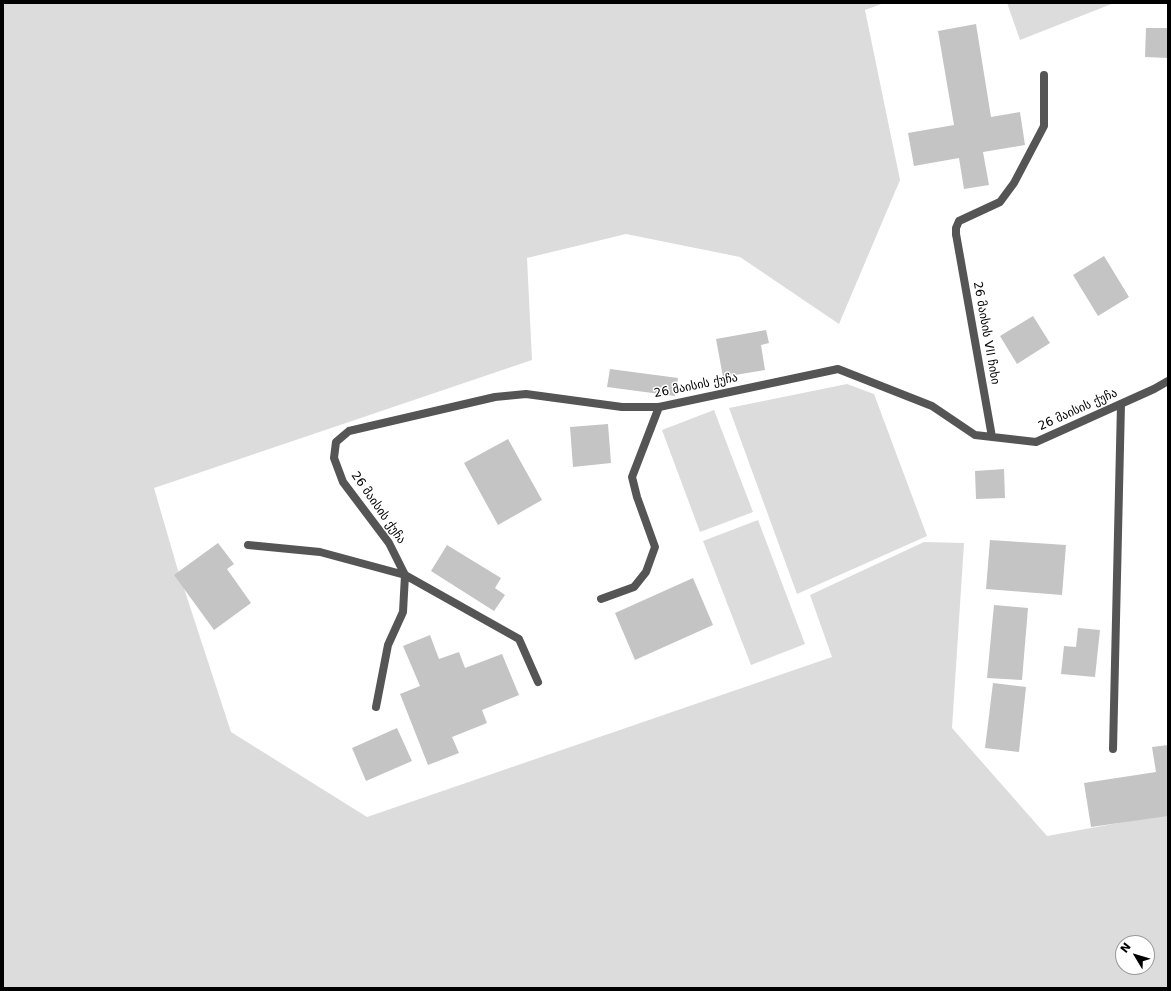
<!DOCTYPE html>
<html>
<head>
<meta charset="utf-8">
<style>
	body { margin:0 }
	#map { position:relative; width:1171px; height:991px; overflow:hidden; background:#fff; font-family:"DejaVu Sans",sans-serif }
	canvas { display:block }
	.frame { position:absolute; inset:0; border:4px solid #000; pointer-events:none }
	.north { position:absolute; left:1115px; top:935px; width:40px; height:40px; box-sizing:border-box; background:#fff; border:1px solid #999; border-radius:50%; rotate:308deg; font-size:11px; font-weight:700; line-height:16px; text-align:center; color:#000 }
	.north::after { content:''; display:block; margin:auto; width:14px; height:18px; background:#000; clip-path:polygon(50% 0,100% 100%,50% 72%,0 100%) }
</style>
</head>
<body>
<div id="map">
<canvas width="1171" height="991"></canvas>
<div class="frame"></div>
<div class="north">N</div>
</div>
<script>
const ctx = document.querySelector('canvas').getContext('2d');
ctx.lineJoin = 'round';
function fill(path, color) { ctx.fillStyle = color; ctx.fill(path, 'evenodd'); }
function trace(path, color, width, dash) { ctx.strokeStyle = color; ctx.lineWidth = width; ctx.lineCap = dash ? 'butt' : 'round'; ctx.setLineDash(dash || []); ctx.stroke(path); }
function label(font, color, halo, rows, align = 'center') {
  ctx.font = font + ' "DejaVu Sans","Noto Sans Georgian",sans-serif'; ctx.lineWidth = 3; ctx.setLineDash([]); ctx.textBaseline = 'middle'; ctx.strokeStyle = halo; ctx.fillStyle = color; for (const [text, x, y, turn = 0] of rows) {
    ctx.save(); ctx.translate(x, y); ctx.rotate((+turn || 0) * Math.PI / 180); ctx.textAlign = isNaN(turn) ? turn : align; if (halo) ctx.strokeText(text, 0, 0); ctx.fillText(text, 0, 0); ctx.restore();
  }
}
fill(new Path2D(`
	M 3,3 L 884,3 L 865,10 L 900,180 L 839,324 L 740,257 L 626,234 L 527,258 L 532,360 L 154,488 L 177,567 L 231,732 L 367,817 L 832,657 L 810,595 L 924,542 L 964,543 L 952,728 L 1047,836 L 1168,814 L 1168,988 L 3,988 ZM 1123,943 L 1147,943 L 1147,967 L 1123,967 Z
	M 1007,3 L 1114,3 L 1020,40 Z
	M 847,384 L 874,394 L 927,536 L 797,594 L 729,408 Z
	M 714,410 L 753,512 L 700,532 L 662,430 Z
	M 758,520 L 805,644 L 751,665 L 703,541 Z`), '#dcdcdc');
fill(new Path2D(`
	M 976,24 L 991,117 L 1020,112 L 1025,145 L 983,152 L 989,185 L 964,189 L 959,158 L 914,166 L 908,133 L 954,125 L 938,31 Z
	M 1146,28 L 1168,28 L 1168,58 L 1145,57 Z
	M 1104,256 L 1129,297 L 1098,316 L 1073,275 Z
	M 1033,316 L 1050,343 L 1017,364 L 1000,336 Z
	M 766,330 L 769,343 L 761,345 L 765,370 L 723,377 L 716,339 Z
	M 610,369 L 678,378 L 675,396 L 607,387 Z
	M 608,424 L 611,463 L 573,467 L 570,427 Z
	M 508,439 L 542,500 L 498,525 L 464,463 Z
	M 1004,469 L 1005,498 L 976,499 L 975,471 Z
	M 990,540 L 1066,545 L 1062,595 L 986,589 Z
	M 218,543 L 234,564 L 227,569 L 251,603 L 214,630 L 174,575 Z
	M 447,545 L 501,578 L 495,588 L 505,595 L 494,611 L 431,571 Z
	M 693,578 L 713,625 L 635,660 L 615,613 Z
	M 994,605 L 1028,608 L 1022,680 L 987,678 Z
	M 1078,628 L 1100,630 L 1095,677 L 1061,674 L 1064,646 L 1076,647 Z
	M 430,635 L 439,659 L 459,652 L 465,668 L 502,654 L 519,695 L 482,710 L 487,723 L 452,737 L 459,753 L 428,765 L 400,694 L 420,686 L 403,646 Z
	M 993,683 L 1026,687 L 1019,752 L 985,748 Z
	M 397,728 L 412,761 L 366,781 L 352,748 Z
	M 1168,745 L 1168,816 L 1091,827 L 1084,783 L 1156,772 L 1152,747 Z`), '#c4c4c4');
trace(new Path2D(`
	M 956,234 L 956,228 L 959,221 L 1000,202 L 1014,183 L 1044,126 L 1044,75
	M 248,545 L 320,552 L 405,575 L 519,639 L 538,682
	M 601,599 L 634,587 L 646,572 L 655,547 L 637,497 L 632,477 L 659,407
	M 376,707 L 388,645 L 403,612 L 405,575`), '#555', 8);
trace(new Path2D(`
	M 956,234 L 992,437
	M 405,575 L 389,543 L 343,482 L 334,458 L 336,442 L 349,431 L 495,397 L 526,394 L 622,407 L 659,407 L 838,369 L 932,406 L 975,435 L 1036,442 L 1154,389 L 1168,381
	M 1113,749 L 1121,404`), '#555', 8);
label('12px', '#000', '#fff', [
	["26 მაისის VII ჩიხი",986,333,80],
	["26 მაისის ქუჩა",696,386,-11],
	["26 მაისის ქუჩა",1078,410,-24],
	["26 მაისის ქუჩა",378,508,55]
]);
</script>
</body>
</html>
